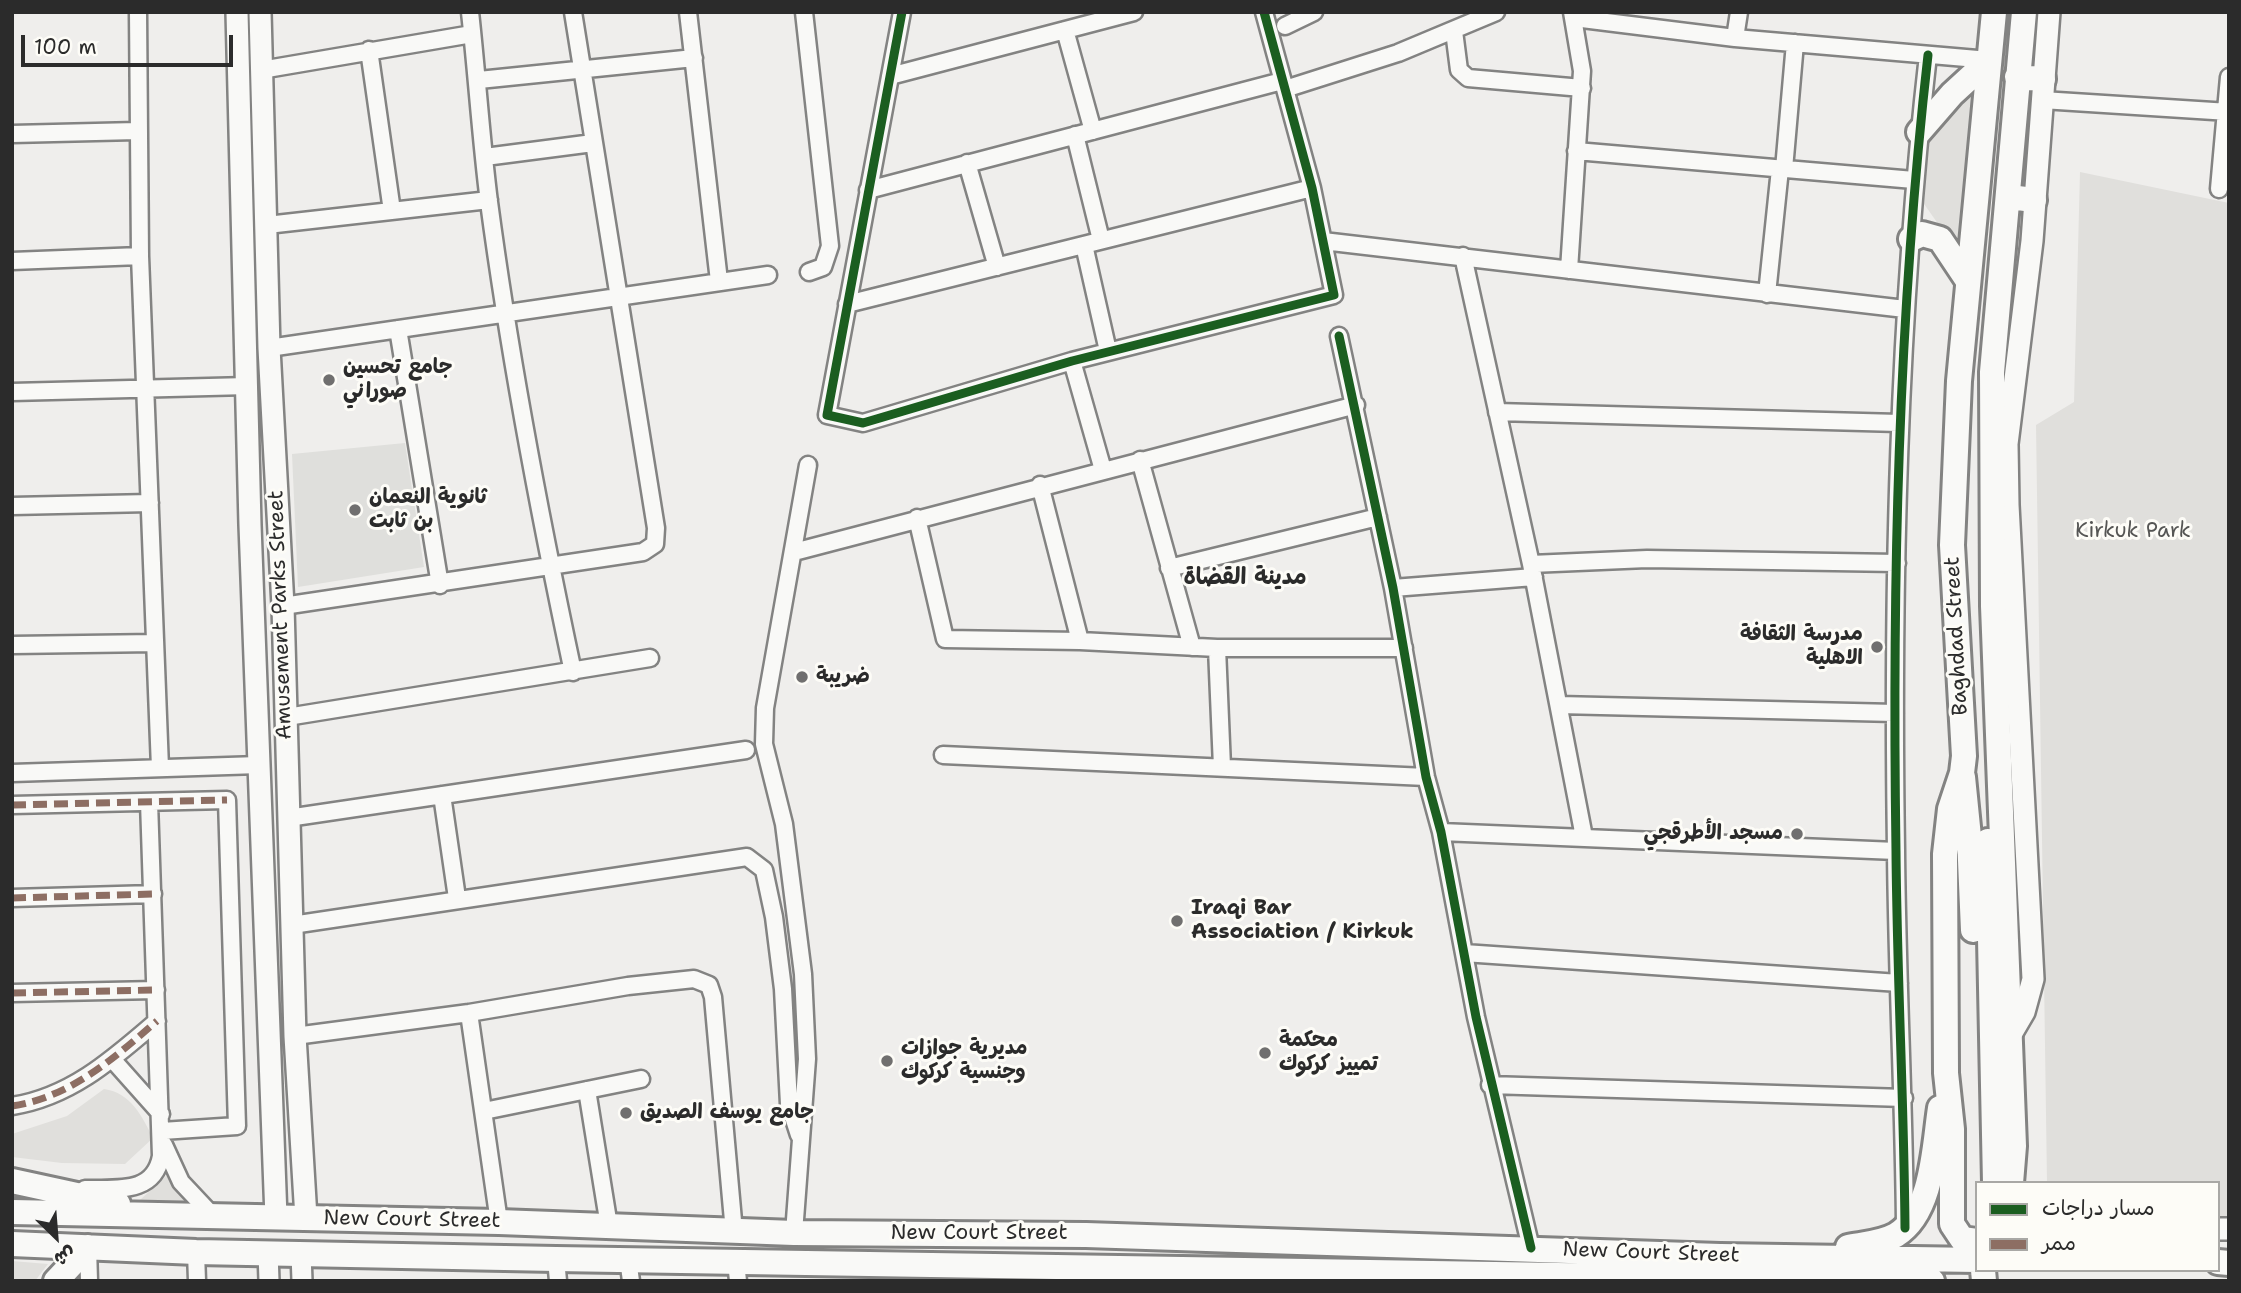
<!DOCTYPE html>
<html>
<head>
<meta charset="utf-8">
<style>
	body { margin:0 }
	#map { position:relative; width:2241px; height:1293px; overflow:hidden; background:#efeeec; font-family:"Shantell Sans","Playpen Sans Arabic",sans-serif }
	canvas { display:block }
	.frame { position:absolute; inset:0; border:14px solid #2b2b2b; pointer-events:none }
	.legend { position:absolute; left:1975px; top:1181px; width:245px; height:91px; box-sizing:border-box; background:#fdfcf7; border:2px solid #a9a8a5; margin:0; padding:9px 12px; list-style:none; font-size:21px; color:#2b2b2b }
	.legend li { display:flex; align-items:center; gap:14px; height:35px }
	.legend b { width:35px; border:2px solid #a9a8a5 }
	.north { position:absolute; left:21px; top:1202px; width:70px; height:70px; -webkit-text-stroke:5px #fdfcf7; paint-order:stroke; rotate:155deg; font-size:19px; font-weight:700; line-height:28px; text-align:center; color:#2b2b2b }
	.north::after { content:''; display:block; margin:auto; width:24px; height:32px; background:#2b2b2b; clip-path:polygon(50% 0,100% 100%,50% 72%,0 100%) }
	.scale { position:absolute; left:21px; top:35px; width:212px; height:32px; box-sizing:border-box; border:4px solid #2b2b2b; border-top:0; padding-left:9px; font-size:21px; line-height:24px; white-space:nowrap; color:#2b2b2b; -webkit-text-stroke:5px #fdfcf7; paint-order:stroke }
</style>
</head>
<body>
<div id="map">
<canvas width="2241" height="1293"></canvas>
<div class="frame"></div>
<ul class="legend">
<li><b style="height:9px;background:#1b5e20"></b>مسار دراجات</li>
<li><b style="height:9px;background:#8d6e63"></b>ممر</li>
</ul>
<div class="north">ش</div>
<div class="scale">100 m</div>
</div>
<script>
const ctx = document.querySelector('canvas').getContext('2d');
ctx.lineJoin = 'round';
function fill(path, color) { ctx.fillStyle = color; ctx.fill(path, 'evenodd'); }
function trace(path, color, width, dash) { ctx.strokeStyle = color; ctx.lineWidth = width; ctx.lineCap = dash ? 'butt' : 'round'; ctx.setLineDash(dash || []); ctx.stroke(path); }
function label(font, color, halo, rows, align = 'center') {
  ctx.font = font + ' "Shantell Sans","Playpen Sans Arabic",sans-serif'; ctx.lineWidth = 6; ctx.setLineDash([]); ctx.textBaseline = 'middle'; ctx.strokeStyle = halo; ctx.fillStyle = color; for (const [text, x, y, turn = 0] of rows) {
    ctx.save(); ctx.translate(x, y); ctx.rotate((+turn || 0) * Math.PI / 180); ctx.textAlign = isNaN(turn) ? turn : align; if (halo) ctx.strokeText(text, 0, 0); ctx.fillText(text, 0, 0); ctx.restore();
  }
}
fill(new Path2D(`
	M 405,443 L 424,567 L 298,587 L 292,454 Z`), '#dfdfdc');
fill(new Path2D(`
	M 1979,83 L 1962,258 L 1922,201 L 1928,135 Z
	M 2080,172 L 2229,203 L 2229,1216 L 2218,1216 L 2218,1183 L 2047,1183 L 2036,425 L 2074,402 Z
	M 104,1089 C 131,1093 142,1116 153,1138 L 125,1164 L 62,1163 L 12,1157 L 12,1134 L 67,1116 Z
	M 168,1174 L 187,1205 L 140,1200 Z
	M 12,1261 L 48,1264 L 35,1281 L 12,1281 Z`), '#e0dfdc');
const minor = new Path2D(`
	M 138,12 L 140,256 L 160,768
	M 470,12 C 477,75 481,139 489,202 C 510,360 540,517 573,672
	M 688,12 L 719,281
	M 804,12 L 830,246 L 823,267 L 809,272
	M 902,12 L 827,415 L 863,423 L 1072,361 L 1334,295 L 1312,188 L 1264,12
	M 1574,18 L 1735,38 L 1989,60
	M 1285,26 L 1314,12
	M 1065,30 L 1093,131
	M 1454,31 L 1459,70 L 1468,78 L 1582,88
	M 1735,38 L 1739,12
	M 369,50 L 392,211
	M 261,70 L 472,34
	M 890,76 L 1134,12
	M 479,80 L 694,58
	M 1285,89 L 1398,53 L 1496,12
	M 2042,100 L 2229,112
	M 12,134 L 137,131
	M 1075,135 L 1101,240
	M 1576,151 L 1914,180
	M 485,157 L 593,143
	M 967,163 L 997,267
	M 1784,169 L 1795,43
	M 2219,189 L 2229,77
	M 868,190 L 1282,81
	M 267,225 L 489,200
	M 1323,241 L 1905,309
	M 1084,245 L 1108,351
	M 1463,256 L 1531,564 L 1584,837
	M 12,261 L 140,256
	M 1569,270 L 1582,71 L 1572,12
	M 1767,294 L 1780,169
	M 847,304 L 1312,188
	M 398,329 L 440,585
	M 1339,336 L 1393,588 L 1426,777 L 1441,832 L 1476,1017 L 1531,1248
	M 269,348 L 768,275
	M 1072,361 L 1103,470
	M 12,392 L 248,386
	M 1497,412 L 1899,423
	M 1140,460 L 1192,647
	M 1040,485 L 1080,641
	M 12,506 L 150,503
	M 917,518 L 945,639 L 1080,641 L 1217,648 L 1404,648
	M 794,552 L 1356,405
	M 1531,564 L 1647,559 L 1897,563
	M 1169,568 L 1378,517
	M 1393,588 L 1534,577
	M 283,606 L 643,552 L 655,544 L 656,528 L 573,12
	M 12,645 L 155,643
	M 1217,648 L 1222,767
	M 1559,705 L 1895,713
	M 287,717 L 650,658
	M 943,755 L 1426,777
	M 12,773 L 259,765
	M 442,795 L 457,898
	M 12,805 L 227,800 L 237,1126 L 162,1131
	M 288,818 L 746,750
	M 1441,832 L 1896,851
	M 12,898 L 153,894
	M 292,925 L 747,857 L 764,870 L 774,917 L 783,989 L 789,1104 L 799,1135
	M 1464,953 L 1899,983
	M 12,993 L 156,990
	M 469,1013 L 499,1222
	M 295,1036 L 469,1013 L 628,986 L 694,979 L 709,985 L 713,997 L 734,1232
	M 112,1059 L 161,1114
	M 1490,1085 L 1904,1098
	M 587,1090 L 609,1226
	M 12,1106 C 71,1097 114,1058 157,1021
	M 484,1111 L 641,1079
	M 164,1145 L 181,1182 L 212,1215
	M 85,1189 C 116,1188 154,1195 161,1156 L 149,802
	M 1905,1227 C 1904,1101 1897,976 1896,850 C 1892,584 1898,319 1928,55
	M 794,1233 L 807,1059 L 803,974 L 784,824 L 764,744 L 765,708 L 808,465
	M 88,1247 L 89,1281
	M 196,1252 L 197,1281
	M 556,1259 L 558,1281
	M 628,1259 L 631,1281
	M 736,1262 L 738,1281`);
const tertiary = new Path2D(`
	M 268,1252 L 269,1281
	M 301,1253 L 302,1281`);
const secondary = new Path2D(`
	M 237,12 L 250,525 L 276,1217
	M 260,12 L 269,348 L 283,606 L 295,1036 L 306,1218
	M 2010,1036 L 2024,1012 L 2033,979 L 2008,505 L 2007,444 L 2032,241 L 2049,12
	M 2218,1229 L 2229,1229`);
const primary = new Path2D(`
	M 2017,77 L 2043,79
	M 1919,132 L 1952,94 L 1989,60
	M 2009,197 L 2034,200
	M 1911,239 L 1922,234 L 1940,239 L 1968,281
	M 1963,777 L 1969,837 L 1973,930
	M 1988,841 L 1995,1183
	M 12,1181 L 118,1204
	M 2011,1183 L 2014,1146 L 1993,606 L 1992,372 L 2024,12
	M 12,1212 L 499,1222 L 794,1233 L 1086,1235 L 1720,1256 L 1977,1260
	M 1977,1241 L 1962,1239 L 1952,1224 L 1952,1129 L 1946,1073 L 1945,854 L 1950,809 L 1962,773 L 1964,756 L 1952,545 L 1959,381 L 1994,12
	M 12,1244 L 196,1252 L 556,1259 L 1932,1281
	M 1848,1247 C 1864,1244 1882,1243 1896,1235 C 1933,1212 1934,1147 1940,1108
	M 2218,1262 L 2229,1263
	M 1983,1270 L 1984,1281
	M 56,1281 L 88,1247`);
trace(minor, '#838382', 21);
trace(tertiary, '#838382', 24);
trace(secondary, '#838382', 26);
trace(primary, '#838382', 30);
trace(minor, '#f9f9f7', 16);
trace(tertiary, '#f9f9f7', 19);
trace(secondary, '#f9f9f7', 21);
trace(primary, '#f9f9f7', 24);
trace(new Path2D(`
	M 12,805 L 227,800
	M 12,898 L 153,894
	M 12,993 L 156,990
	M 12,1106 C 71,1097 114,1058 157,1021`), '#8d6e63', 7, [14, 7]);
trace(new Path2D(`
	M 902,12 L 827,415 L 863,423 L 1072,361 L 1334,295 L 1312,188 L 1264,12
	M 1339,336 L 1393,588 L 1426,777 L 1441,832 L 1476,1017 L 1531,1248
	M 1905,1228 C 1904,1102 1897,977 1896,851 C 1892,585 1898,319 1928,55`), '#1b5e20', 9);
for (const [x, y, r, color] of [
	[329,380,7,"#706f6f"],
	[355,510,7,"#706f6f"],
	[1877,647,7,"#706f6f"],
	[802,677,7,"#706f6f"],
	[1797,834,7,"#706f6f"],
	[1177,921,7,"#706f6f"],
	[1265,1053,7,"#706f6f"],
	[887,1061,7,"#706f6f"],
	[626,1113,7,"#706f6f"]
]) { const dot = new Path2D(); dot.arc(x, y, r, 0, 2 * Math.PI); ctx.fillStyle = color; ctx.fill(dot); trace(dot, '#fdfcf7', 2.5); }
label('bold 21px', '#2b2b2b', '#fdfcf7', [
	["جامع تحسين",343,368],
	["صوراني",343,392],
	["ثانوية النعمان",369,498],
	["بن ثابت",369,522],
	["مدرسة الثقافة",1863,635,"right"],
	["الاهلية",1863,659,"right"],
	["ضريبة",816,677],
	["مسجد الأطرقجي",1783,834,"right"],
	["Iraqi Bar",1191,909],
	["Association / Kirkuk",1191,933],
	["محكمة",1279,1041],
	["تمييز كركوك",1279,1065],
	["مديرية جوازات",901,1049],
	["وجنسية كركوك",901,1073],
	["جامع يوسف الصديق",640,1113]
], 'left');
label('21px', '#555554', '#fdfcf7', [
	["Kirkuk Park",2133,532]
]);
label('21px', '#2b2b2b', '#fdfcf7', [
	["Amusement Parks Street",281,615,-92],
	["Baghdad Street",1957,636,-93],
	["New Court Street",412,1220,1],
	["New Court Street",979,1234],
	["New Court Street",1651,1253,2]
]);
label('bold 23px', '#2b2b2b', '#fdfcf7', [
	["مدينة القضاة",1245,578]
]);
</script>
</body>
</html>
